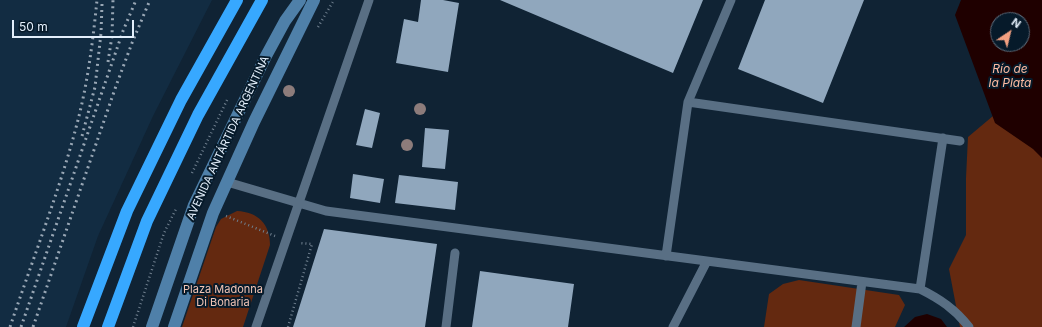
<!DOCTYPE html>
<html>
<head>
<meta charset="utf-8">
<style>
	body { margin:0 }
	#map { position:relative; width:1042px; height:327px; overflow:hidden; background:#102334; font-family:Inter,sans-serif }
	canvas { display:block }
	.north { position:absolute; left:990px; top:12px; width:40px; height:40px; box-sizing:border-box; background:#061a2a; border:1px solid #5e6f7e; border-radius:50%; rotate:35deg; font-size:11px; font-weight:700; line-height:16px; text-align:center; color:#e3effb }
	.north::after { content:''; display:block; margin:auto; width:14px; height:18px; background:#f2a081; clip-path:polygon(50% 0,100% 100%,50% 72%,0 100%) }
	.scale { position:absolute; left:12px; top:20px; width:122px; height:18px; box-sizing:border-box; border:2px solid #e3effb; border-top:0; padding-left:5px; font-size:12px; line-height:14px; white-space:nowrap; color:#e3effb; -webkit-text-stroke:3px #061a2a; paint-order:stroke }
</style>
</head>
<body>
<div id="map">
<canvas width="1042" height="327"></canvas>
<div class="north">N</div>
<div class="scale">50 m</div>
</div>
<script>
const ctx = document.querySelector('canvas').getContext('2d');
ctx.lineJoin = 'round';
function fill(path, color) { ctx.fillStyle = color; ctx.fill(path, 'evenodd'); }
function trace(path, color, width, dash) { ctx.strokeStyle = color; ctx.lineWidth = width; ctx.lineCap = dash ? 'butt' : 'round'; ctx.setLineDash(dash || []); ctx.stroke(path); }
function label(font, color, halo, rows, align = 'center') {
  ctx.font = font + ' Inter,sans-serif'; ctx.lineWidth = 4; ctx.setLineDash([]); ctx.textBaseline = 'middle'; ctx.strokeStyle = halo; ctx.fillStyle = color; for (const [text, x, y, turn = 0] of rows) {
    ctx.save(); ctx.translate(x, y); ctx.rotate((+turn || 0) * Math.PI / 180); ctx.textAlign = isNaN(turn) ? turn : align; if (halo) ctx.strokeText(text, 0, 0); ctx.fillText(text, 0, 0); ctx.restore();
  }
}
fill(new Path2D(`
	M 0,0 L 212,0 L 153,116 L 98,236 L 66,327 L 0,327 Z`), '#122c42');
fill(new Path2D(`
	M 993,116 L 1042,155 L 1042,327 L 960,327 L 949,269 L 966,235 L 966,178 L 968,137 Z
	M 237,211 C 258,212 270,224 270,245 L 243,327 L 182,327 L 216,227 L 221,219 Z
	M 799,280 L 899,295 L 905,305 L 895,327 L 764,327 L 769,294 L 783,284 Z`), '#642910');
fill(new Path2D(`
	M 961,0 L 1042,0 L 1042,158 L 1033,149 L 995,123 L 955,15 ZM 998,20 L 1022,20 L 1022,44 L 998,44 Z
	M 927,314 L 941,319 L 947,327 L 904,327 L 915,317 Z`), '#1f0000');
fill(new Path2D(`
	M 421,0 L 443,0 L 459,3 L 448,72 L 396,63 L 404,19 L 418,22 Z
	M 500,0 L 703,0 L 673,73 Z
	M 765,0 L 864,0 L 823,103 L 738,69 Z
	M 365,109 L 380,113 L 372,148 L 356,145 Z
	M 425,128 L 449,130 L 445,169 L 422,167 Z
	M 353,174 L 384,179 L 380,203 L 350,198 Z
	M 399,175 L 458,182 L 455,210 L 395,203 Z
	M 324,229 L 437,244 L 425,327 L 293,327 Z
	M 480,271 L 574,284 L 568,327 L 472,327 Z`), '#90a7bd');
trace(new Path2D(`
	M 318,27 L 334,0
	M 192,173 L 228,98
	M 226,216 L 275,236
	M 133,327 L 164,233 L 177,207
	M 288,327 L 312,244 L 299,243`), '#718190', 2.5, [1, 3]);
trace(new Path2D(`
	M 688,102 L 960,141
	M 227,182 L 326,211 L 920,289 C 940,299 955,309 969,327
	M 666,256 L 688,102 L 731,0
	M 920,289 L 943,138
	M 256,327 L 369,0
	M 446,327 L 455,253
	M 673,327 L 707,261
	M 856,327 L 862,282`), '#596f84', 9);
trace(new Path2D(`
	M 152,327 L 194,205 L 266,56 L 285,21 L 300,0
	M 174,327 L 213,213 L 254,122 L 314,0`), '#4f80a9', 12);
trace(new Path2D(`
	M 83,327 L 127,211 L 181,100 L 237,0
	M 108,327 L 147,221 L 198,115 L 262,0`), '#37a8ff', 12);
trace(new Path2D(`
	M 108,62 L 112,36 L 113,0
	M 82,136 L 95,87 L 101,33 L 102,4
	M 10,327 C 33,258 60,190 78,120 C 88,81 93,40 97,0
	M 21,327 L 123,31 L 136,0
	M 33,327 L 116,86 L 132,43 L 150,0`), '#99a7b5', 3, [2, 4]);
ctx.fillStyle = '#8d7c7b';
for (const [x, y] of [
	[289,91],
	[420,109],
	[407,145]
]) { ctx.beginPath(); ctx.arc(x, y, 6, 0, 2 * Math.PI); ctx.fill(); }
label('11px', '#e3effb', '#061a2a', [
	["AVENIDA ANTÁRTIDA ARGENTINA",228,138,-65]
]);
label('11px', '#f3c5b5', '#061a2a', [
	["Plaza Madonna",223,290],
	["Di Bonaria",223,303]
]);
label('italic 12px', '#febba2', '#061a2a', [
	["Río de",1010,69],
	["la Plata",1010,83]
]);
</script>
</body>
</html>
